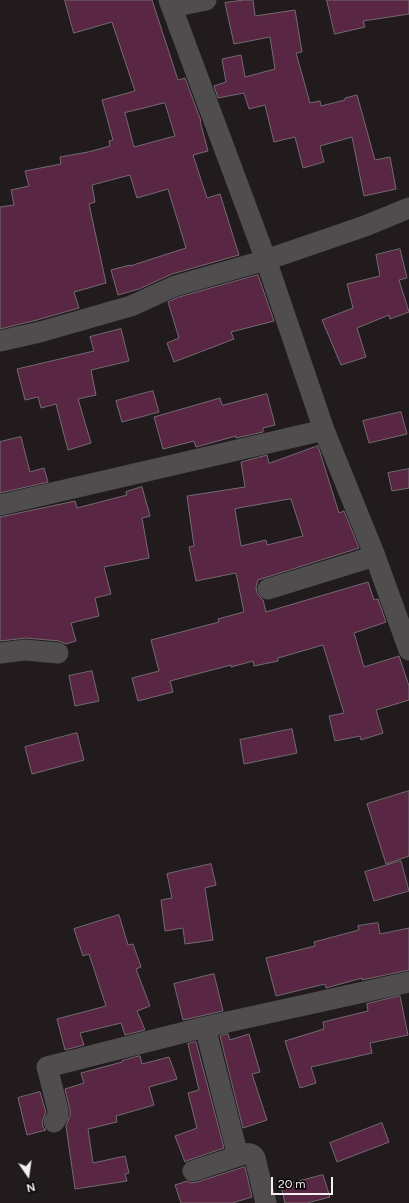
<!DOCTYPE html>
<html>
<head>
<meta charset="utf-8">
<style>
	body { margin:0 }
	#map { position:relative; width:409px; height:1203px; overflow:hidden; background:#211b1e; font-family:Figtree,sans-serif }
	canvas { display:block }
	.north { position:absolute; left:8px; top:1155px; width:40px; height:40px; -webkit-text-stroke:3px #090607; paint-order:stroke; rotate:167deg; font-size:11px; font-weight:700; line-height:16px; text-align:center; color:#f4f0f2 }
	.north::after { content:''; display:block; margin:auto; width:14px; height:18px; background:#f4f0f2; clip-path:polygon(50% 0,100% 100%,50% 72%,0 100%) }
	.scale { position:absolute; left:271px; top:1177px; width:62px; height:18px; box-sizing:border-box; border:2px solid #f4f0f2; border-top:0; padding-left:5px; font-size:12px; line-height:14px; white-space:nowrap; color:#f4f0f2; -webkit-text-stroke:3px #090607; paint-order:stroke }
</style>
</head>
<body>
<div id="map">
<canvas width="409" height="1203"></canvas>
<div class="north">N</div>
<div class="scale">20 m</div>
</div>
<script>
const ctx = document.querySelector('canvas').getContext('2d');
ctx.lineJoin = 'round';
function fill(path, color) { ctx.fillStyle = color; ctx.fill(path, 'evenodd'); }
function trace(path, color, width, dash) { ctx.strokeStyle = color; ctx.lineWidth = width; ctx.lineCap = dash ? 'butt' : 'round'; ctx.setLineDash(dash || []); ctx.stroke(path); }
const building = new Path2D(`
	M 65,0 L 152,0 L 178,80 L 185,78 L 201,121 L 200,121 L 208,151 L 193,155 L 207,198 L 220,194 L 239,255 L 172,274 L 139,289 L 118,295 L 111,270 L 130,265 L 130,266 L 186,248 L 168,189 L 137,198 L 130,175 L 92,185 L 95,202 L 89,204 L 106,283 L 74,292 L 79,308 L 37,320 L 0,329 L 0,207 L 14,205 L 11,190 L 29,186 L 25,171 L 61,164 L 60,157 L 88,152 L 110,146 L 109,141 L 113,140 L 102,100 L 135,91 L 112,22 L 74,33 ZM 165,103 L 175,136 L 134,147 L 125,113 Z
	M 244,0 L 253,0 L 255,16 L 295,10 L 302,52 L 296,53 L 310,103 L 320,101 L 321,106 L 345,100 L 345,98 L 357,95 L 375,160 L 390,157 L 396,189 L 364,196 L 352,137 L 320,146 L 324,162 L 303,168 L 295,137 L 274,142 L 265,105 L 249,109 L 244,93 L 218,98 L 214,86 L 226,82 L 222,59 L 241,55 L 245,77 L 275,69 L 270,37 L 234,44 L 225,3 Z
	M 327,0 L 409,0 L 409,14 L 363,21 L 365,27 L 335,34 Z
	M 400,249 L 407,278 L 399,280 L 409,312 L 390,319 L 389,315 L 357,328 L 366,357 L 341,365 L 322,320 L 353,308 L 347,284 L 380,276 L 376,255 Z
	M 258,275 L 274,321 L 231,332 L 234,339 L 174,362 L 167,343 L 179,338 L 168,302 L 179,297 Z
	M 121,329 L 129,361 L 91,370 L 96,395 L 78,399 L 91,443 L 68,450 L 56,404 L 41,408 L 38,397 L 25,400 L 17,369 L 94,351 L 90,337 Z
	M 153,391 L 159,412 L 122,422 L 116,401 Z
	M 267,394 L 275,425 L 263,428 L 263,432 L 236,438 L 236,436 L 196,447 L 194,441 L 163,449 L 154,417 L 220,398 L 222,405 Z
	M 401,412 L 407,434 L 369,443 L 363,421 Z
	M 21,437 L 30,472 L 44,468 L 48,482 L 0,493 L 0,442 Z
	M 318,446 L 339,513 L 344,511 L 359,548 L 258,580 L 256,587 L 257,593 L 260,597 L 263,600 L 266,612 L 368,582 L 374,600 L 378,599 L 386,622 L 354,633 L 364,667 L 399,656 L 409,686 L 409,700 L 376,710 L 383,733 L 361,740 L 360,736 L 335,741 L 329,716 L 344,713 L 323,645 L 278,658 L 278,661 L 254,666 L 253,661 L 231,667 L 231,665 L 170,681 L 173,692 L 138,701 L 132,678 L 159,671 L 151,640 L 219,622 L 218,619 L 244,612 L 236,573 L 196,581 L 189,547 L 194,546 L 187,496 L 245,487 L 241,462 L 267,455 L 269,463 ZM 291,499 L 303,536 L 267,545 L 266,540 L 241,546 L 235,509 Z
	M 409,469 L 409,488 L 392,491 L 388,473 Z
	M 142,487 L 150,516 L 142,518 L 149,558 L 104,567 L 111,594 L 95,598 L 99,616 L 71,623 L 76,641 L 66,644 L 59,641 L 26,638 L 0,641 L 0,517 L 75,501 L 77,508 L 127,495 L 126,492 Z
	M 92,671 L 99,701 L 75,706 L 69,676 Z
	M 292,729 L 297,753 L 244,764 L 240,740 Z
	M 77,733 L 84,760 L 32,774 L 25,747 Z
	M 409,791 L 409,856 L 386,864 L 367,804 Z
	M 401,861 L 409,891 L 374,901 L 365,872 Z
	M 211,864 L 216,885 L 205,888 L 213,940 L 185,944 L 183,928 L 165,931 L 161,900 L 172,898 L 167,874 Z
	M 119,915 L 128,945 L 133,944 L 141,967 L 136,969 L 150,1006 L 137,1011 L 145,1030 L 125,1035 L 121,1023 L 80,1033 L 84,1045 L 65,1050 L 57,1019 L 106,1006 L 89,954 L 83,956 L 74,929 Z
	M 378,923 L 380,934 L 409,928 L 409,970 L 362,980 L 362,978 L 326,988 L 325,984 L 276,996 L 266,958 L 315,946 L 314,942 L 359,930 L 358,926 Z
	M 214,974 L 223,1011 L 183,1020 L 174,984 Z
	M 400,996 L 408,1035 L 370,1043 L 372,1053 L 311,1067 L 316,1083 L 300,1088 L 285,1041 L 324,1029 L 323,1022 L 368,1011 L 367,1004 Z
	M 228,1034 L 230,1040 L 249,1034 L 260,1072 L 252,1074 L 267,1120 L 243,1128 L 220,1036 Z
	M 196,1042 L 224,1148 L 189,1160 L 185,1162 L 175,1136 L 197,1128 L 188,1093 L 199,1090 L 188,1044 Z
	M 140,1056 L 142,1064 L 169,1057 L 177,1079 L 149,1087 L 154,1105 L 116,1116 L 117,1122 L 88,1129 L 93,1163 L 125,1156 L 129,1173 L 125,1174 L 127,1181 L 75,1189 L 66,1126 L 70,1116 L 70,1110 L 65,1089 L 84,1083 L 81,1073 L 122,1062 L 122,1061 Z
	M 40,1092 L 46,1112 L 42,1122 L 43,1127 L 46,1130 L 27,1135 L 18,1098 Z
	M 382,1123 L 389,1142 L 337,1162 L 330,1143 Z
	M 245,1167 L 252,1197 L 232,1203 L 181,1203 L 175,1185 L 187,1181 L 191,1183 L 197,1182 Z
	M 323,1175 L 330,1197 L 307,1203 L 285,1203 L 281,1186 Z`);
fill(building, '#592644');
trace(building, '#736b6f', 1);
trace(new Path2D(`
	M 169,0 L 266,260 L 324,430 L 375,556 L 409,650
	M 172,7 L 206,0
	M 0,341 L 40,332 L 131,306 L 175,286 L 266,260 L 365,226 L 409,208
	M 0,505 L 324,430
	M 268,589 L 375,556
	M 0,653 L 25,650 L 58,653
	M 205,1027 L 238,1156 C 245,1154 251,1151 255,1158 L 266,1203
	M 54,1122 L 58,1116 L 58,1110 L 47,1067 L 205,1027 L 409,982
	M 193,1171 L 238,1156`), '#504d4e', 21);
</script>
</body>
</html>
